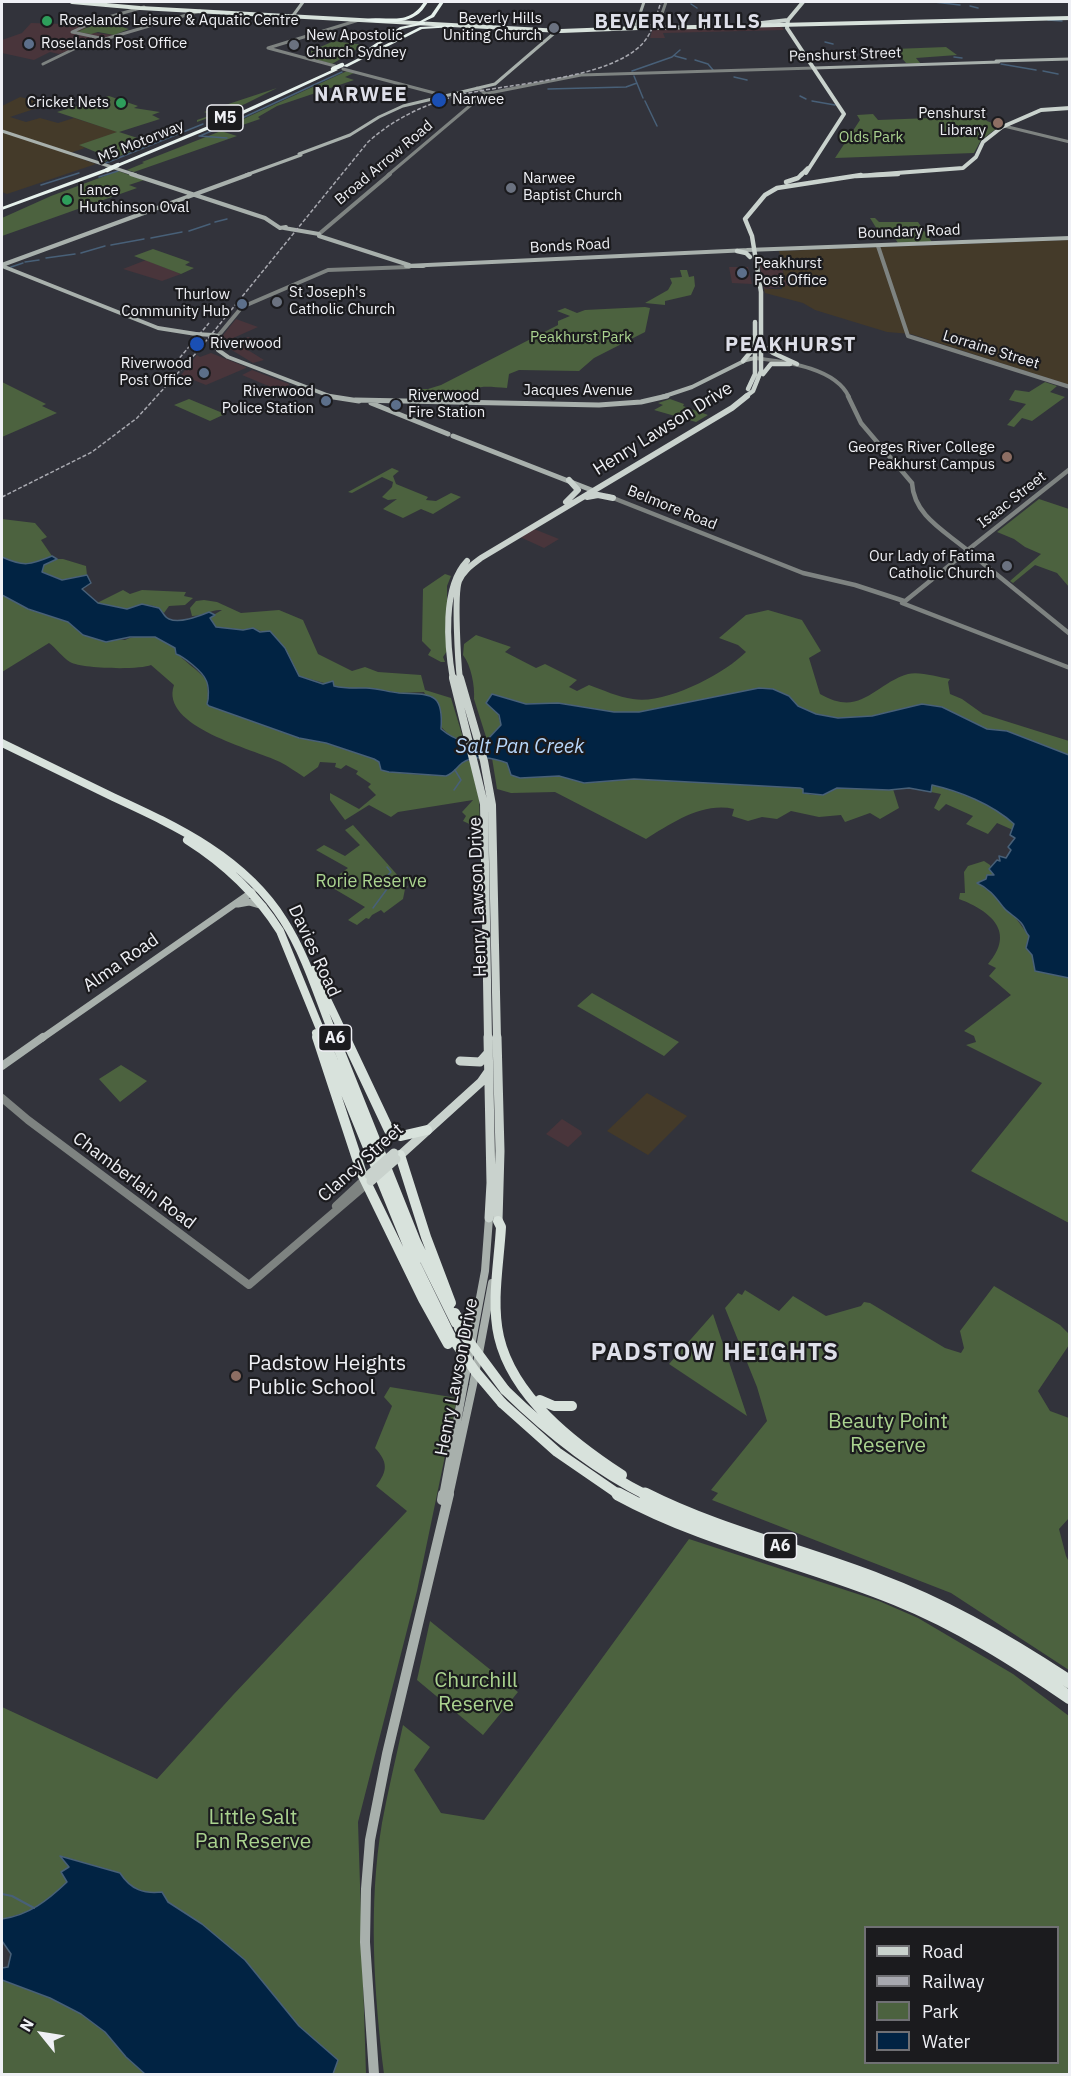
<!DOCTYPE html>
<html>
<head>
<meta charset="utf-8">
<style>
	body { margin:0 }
	#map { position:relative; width:1071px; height:2076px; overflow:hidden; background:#32333b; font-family:"IBM Plex Sans",sans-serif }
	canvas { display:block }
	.frame { position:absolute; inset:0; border:3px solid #eff0f5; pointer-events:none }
	.legend { position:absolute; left:864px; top:1926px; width:195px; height:138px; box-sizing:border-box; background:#1b1b1e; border:2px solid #707074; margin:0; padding:8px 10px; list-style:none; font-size:18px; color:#eff0f5 }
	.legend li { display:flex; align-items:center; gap:12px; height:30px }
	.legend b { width:30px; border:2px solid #707074 }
	.north { position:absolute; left:12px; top:2004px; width:60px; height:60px; -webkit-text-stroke:4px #1b1b1e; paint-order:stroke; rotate:300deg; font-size:16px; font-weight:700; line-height:24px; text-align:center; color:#eff0f5 }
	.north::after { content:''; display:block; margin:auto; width:21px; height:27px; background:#eff0f5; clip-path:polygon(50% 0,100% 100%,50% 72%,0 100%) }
</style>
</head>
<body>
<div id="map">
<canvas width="1071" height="2076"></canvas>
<div class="frame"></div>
<ul class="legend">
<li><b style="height:8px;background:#c9d2cd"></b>Road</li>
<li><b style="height:8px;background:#a7a8af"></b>Railway</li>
<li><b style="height:16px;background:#4c623f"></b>Park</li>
<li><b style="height:16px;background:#012343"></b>Water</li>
</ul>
<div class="north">N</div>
</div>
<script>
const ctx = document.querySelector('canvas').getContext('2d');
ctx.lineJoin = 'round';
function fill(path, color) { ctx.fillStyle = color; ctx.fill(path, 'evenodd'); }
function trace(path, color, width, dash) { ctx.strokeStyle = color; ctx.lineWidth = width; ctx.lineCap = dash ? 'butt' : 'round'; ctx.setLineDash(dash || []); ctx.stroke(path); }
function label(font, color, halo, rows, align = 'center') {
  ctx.font = font + ' "IBM Plex Sans",sans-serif'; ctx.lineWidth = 4.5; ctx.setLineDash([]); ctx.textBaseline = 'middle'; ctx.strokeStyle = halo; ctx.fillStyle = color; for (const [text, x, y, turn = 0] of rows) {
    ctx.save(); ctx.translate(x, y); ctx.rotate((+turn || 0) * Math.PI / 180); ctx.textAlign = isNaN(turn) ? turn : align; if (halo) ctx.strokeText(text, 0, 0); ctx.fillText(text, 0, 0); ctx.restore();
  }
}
fill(new Path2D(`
	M 31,23 L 67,24 L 88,28 L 79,31 L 114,35 L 59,54 L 50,52 L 34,60 L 2,53 L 2,40 L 22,33 Z
	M 782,27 L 784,30 L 663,33 L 665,38 L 650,38 L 653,28 Z
	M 146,260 L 181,274 L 162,281 L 123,269 Z
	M 759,261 L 780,261 L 785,280 L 796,280 L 798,285 L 764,289 Z
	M 729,267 L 748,267 L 752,284 L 732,283 Z
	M 236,319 L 258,327 L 222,343 L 220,339 Z
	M 248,337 L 266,343 L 257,347 L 248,344 L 243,347 L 264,360 L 253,363 L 230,349 L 232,344 Z
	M 211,353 L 246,367 L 246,368 L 206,385 L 181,375 L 197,355 L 200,357 Z
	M 252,370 L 289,384 L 289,385 L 278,390 L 242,375 Z
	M 534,529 L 559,539 L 544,548 L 520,537 Z
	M 562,1119 L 581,1131 L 582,1134 L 568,1147 L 546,1134 Z`), '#49353b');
fill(new Path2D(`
	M 20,97 L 49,104 L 10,117 L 26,122 L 40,118 L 58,123 L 74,118 L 118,132 L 80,145 L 85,148 L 67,154 L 96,164 L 7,194 L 2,192 L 2,106 Z
	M 1069,240 L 1069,385 L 911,334 L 887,332 L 815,310 L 803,303 L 765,293 L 764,289 L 782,289 L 782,286 L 798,285 L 795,280 L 785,281 L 779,251 Z
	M 647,1093 L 687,1116 L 648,1155 L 607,1131 Z`), '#443a29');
fill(new Path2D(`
	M 102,21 L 129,29 L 114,35 L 98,32 L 91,34 L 77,32 Z
	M 334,41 L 364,45 L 332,64 L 307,57 L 312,56 L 311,51 Z
	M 946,47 L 957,55 L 916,58 L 921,64 L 906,63 L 894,49 Z
	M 347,71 L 354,73 L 345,77 L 354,80 L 277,106 L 258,117 L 260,119 L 228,130 L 224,128 Z
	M 277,88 L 245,104 L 197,122 L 197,120 L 212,115 L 204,112 Z
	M 109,96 L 138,106 L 134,108 L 160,112 L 152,115 L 160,119 L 119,132 L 153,143 L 104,162 L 99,161 L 112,155 L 103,155 L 79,145 L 117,132 L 57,112 Z
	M 873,114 L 878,120 L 982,116 L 987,121 L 1000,126 L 981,140 L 974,153 L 835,158 L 860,120 L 857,115 Z
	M 221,131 L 237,136 L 134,172 L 127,170 L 144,163 L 142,162 Z
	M 118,171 L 144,180 L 129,185 L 137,188 L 2,236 L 2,218 L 51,196 Z
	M 870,218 L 875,218 L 879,222 L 918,222 L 932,242 L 898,243 L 892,234 L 880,234 Z
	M 153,249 L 190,262 L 185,265 L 194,268 L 181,274 L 134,256 Z
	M 680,270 L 687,270 L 689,277 L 694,276 L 695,286 L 691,295 L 665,301 L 665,305 L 645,303 L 668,290 L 672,283 L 670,278 L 682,277 Z
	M 645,307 L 650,308 L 645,332 L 594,358 L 579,371 L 519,370 L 509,374 L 507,388 C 484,387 477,383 462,400 L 408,399 L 411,389 L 428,389 L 441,385 L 558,325 L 558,321 L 570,316 L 557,311 L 565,308 L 577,313 L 585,310 Z
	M 2,382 L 46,404 L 42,406 L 57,413 L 2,437 Z
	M 1045,382 L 1057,386 L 1050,392 L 1065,397 L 1032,421 L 1022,418 L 1014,427 L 1007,425 L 1026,404 L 1009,400 L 1015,390 L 1029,392 Z
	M 189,399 L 225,414 L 210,421 L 174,405 Z
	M 670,399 L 684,404 L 683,406 L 708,415 L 696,422 L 654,410 L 663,405 L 658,403 Z
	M 392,468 L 399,471 L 393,476 L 396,484 L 428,497 L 426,500 L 436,501 L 451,493 L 461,497 L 433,514 L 421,509 L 403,518 L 383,509 L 397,499 L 388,500 L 382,497 L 392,487 L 393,482 L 382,477 L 352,493 L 348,492 Z
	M 1039,499 L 1069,509 L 1069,587 L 1057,573 L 1035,565 L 1013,583 L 1010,581 L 1041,554 L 1025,547 L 1014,539 L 997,532 Z
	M 2,519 L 35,523 L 47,537 L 41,540 L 52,556 C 30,565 24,567 2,557 Z
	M 57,559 L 63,559 L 86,566 L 87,575 L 62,580 L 42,572 L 44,565 Z
	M 445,574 L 451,576 L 447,586 L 447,651 L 443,657 L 445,662 L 441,662 L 428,655 L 431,650 L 422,641 L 423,589 Z
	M 123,590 L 130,594 L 142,590 L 186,592 L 184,596 L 193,598 L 185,605 L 169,606 L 164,613 C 151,599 141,609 127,609 C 118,609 106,605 97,603 Z
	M 2,595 L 28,609 L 68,622 L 83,635 L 125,640 C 138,633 166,635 175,648 C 178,651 179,656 183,659 C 191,666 200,672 207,681 L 209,706 L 299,738 L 326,743 L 375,759 L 379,762 L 381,770 C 403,775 424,774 446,776 L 464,761 L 470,761 L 479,799 L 480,829 L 463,821 L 466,816 L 462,812 L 473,800 L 398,812 L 391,817 L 369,805 L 345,820 L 330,800 L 330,793 L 359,809 L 376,795 L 368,787 L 371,784 L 356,774 L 358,771 L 346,765 L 341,769 L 335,767 L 336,763 L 320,762 L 318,767 L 304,777 C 296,772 288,766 280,762 C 254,749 159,727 174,685 L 151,665 C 140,670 82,669 70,662 C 63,658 56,648 49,643 L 2,672 Z
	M 204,600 L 217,602 L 241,613 L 279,610 L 303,620 L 318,654 L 352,671 L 365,667 L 378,672 L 421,675 L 425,690 L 451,698 L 464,741 C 439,735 434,714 424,692 L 399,693 L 366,688 L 349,690 L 299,676 L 285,648 L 271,635 L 253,628 L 243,630 L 216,627 L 210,617 L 222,610 C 211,609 204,616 192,616 L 190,608 L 196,601 Z
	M 768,610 L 802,620 L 821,651 L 809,658 L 820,694 C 861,718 874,684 908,674 C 919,671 938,677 950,679 L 948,682 L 950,694 L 962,699 L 983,714 L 1069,741 L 1069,755 L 1007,731 L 987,729 L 942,707 L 922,704 L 872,716 L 838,718 L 816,714 L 798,706 L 773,689 L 759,688 L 639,712 L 614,712 L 558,703 L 526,704 L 492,694 L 501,725 L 487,740 L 474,699 C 475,686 471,665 463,655 L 464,644 L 476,635 L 511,647 L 505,652 L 536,668 L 545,664 L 577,680 L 569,687 L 577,691 L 589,685 C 603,690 618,697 633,699 C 665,705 724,674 746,652 L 738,645 L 719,638 L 746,615 Z
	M 492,758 L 507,763 L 520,778 L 559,776 L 584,783 L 634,779 L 709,782 L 800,788 L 803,789 L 803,793 C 817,797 823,792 836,788 C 853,783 875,793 893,789 L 899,808 L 880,819 L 870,813 L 845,822 L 841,815 L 819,817 L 791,811 L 777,819 L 762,817 L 748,821 L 732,816 L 734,809 C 702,802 672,823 646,839 L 555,792 L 511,793 L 497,789 Z
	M 931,785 C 959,791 992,804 1014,824 L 1013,830 L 997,823 L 988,834 L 966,824 L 973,816 L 946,804 L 939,811 L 934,808 L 941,794 L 931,792 Z
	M 353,825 L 408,887 L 405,889 L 403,899 L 384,913 L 381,910 L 372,915 L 369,919 L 366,918 L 357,925 L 348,920 L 365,907 L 326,884 L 348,868 L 316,850 L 324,845 L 345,856 L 360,845 L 345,830 Z
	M 984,861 L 990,865 L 994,875 L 978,883 L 999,899 L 1003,907 L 1012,913 L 1029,936 L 1026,946 L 1032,955 L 1035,971 L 1069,978 L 1069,1223 L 971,1171 L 1042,1083 L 966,1045 L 976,1042 L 974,1036 L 964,1031 L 1011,995 L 989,976 L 996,968 L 988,964 C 1016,932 991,911 959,899 L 960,893 L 965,893 L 964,872 L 968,866 Z
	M 592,993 L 679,1042 L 664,1056 L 577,1006 Z
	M 121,1065 L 147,1081 L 120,1102 L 99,1079 Z
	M 994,1286 L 1060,1325 L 1069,1334 L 1069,1345 L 1038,1391 L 1050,1411 L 1069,1418 L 1069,1518 L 1059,1529 L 1066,1556 L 1069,1562 L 1069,1670 L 951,1593 L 712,1500 L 718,1493 L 711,1490 L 767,1421 L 757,1387 L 725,1308 L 738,1293 L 742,1295 L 745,1290 L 779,1311 L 793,1296 L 826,1316 L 861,1306 L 864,1302 L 870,1303 L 945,1348 L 961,1353 L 964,1348 L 960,1331 Z
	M 713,1314 L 747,1416 L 669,1364 Z
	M 390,1387 L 457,1398 L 417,1591 L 358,1822 L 366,2074 L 333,2074 L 338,2060 L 299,2026 L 245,1960 L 202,1924 L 168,1902 L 162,1892 C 144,1894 131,1890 120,1873 L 61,1856 L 69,1867 C 69,1871 69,1878 67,1881 C 59,1900 20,1916 2,1919 L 2,1707 L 157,1779 L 233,1695 L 407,1511 L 376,1486 C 388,1471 388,1462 375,1448 L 392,1406 L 384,1397 Z
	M 689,1539 L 879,1601 L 918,1618 L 1013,1674 L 1069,1716 L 1069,2074 L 384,2074 C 374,1993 368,1905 382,1823 C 388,1790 396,1758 403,1725 L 430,1747 L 414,1770 L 441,1813 L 484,1820 ZM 866,1928 L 1058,1928 L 1058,2062 L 866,2062 Z
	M 430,1621 L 518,1692 L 483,1735 L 417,1680 Z
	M 2,1980 L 50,1998 L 81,2014 L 105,2032 L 126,2057 L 145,2074 L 2,2074 Z`), '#4c623f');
const water = new Path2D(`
	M 52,556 L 57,559 L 44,565 L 42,572 L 62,580 L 87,575 L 91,583 L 82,589 L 98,603 L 127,609 L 142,604 L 159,608 C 163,612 164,617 169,619 C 180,624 199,616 209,612 L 215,615 L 210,618 L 216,627 L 243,630 L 253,628 L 260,632 L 270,631 L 285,648 L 299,676 L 323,684 L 333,681 L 334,686 C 346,689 354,688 366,688 C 377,688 388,692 399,693 C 429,695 444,690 441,729 C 458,743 465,741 487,740 L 501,725 L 499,715 L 486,703 L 492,694 L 526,704 L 558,703 L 614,712 L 639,712 L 759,688 L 773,689 L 789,696 L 798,706 L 816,714 L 838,718 L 872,716 L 922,704 L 942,707 L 987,729 L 1007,731 L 1069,755 L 1069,978 L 1035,971 L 1032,955 L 1026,948 L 1029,936 C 1025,932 1025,928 1022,924 C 1017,917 1009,914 1004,908 C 996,898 990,889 977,883 L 986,879 L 987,875 L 994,875 L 989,869 L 997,860 L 1000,861 L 999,856 L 1006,858 L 1011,850 L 1008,847 L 1015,838 L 1010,835 L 1014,824 C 992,804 959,791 932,785 L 931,792 L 909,788 L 889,790 L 837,788 L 823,795 L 803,793 L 803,789 L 800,788 L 634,779 L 584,783 L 559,776 L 520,778 L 511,775 L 507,763 C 494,758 474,754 462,763 C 456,768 454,773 446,776 L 389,772 L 381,770 L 379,762 L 374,759 L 326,743 L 299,738 L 209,706 L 207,704 C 209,698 209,686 206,680 C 202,671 184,657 176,654 L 175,648 L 155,637 L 130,637 L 106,642 L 83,635 L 68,622 L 28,609 L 2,595 L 2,557 C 24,567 30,565 52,556 Z
	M 60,1856 L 120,1873 C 131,1890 144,1894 162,1892 L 168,1902 L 202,1924 L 245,1960 L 299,2026 L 338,2060 L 333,2074 L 145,2074 L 126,2057 L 105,2032 L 81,2014 L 50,1998 L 2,1980 L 2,1968 L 8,1967 L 11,1954 L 2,1941 L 2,1919 C 29,1915 47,1901 67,1882 L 61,1872 L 69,1867 Z`);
fill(water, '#012343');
trace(water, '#486078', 1.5);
trace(new Path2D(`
	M 934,2 L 960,5
	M 691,4 L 697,8
	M 970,6 L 978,8
	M 1048,20 L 1062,21
	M 703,22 L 704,16
	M 825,42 L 833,44
	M 675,56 L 686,59
	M 954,57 L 962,58
	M 695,60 L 708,64 L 713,70
	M 1001,64 L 1036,70
	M 632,71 L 672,57 L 680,50
	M 1043,71 L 1058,74
	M 634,76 L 643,98
	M 734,77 L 747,80
	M 548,89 L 626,87 L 637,83
	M 800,96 L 806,99
	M 645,101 L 657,126
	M 812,101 L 835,105
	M 227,125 L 342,72
	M 199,136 L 227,138
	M 200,136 L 223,126
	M 106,163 L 203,124
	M 99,177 L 118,171
	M 41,185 L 79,173
	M 215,222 L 227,219
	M 189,231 L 210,224
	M 151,238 L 182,232
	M 111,245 L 144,239
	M 81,253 L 105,246
	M 46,258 L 75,254
	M 25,262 L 39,260
	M 11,267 L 23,263
	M 454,790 L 461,780 L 455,770
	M 373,908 L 387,889 L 387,876 L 391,872 L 387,867`), '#486078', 1.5);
trace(new Path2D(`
	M 2,1894 L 12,1896 L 34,1908`), '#486078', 2);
trace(new Path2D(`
	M 657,28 L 666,2
	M 100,38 L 72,32 L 98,20 L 144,7
	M 43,64 L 78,47 L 200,11
	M 335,66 L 268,48 L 359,20
	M 343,69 L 442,95
	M 484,94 L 581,75 L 814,68
	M 1004,126 L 1070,142
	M 388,175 L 485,93 L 477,88`), '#7e8381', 3);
trace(new Path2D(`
	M 319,234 L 390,174
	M 878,246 L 908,336 L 1070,387
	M 218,336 L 242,307 L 328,270 L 409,267
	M 755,358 C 785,362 835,367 849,397`), '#7e8381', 4);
trace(new Path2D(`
	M 848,396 L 861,423 L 912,483
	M 912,483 C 914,515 943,530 966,549
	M 608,496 L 803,573 L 855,585 L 904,601
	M 969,549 L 1070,469
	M 969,552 L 1070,634
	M 904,602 L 966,552
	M 902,603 L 1070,668`), '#7e8381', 4.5);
trace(new Path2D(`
	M 2,1098 L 28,1120 L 249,1285 L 367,1184
	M 336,1206 L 365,1179`), '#7e8381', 8);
trace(new Path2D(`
	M 292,17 L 303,2
	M 635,28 L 644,2
	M 996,61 L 1070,59
	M 814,68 L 999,62
	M 2,131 L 136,175
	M 299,154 L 350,135 L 379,117 L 403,106 L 495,84 L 559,29
	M 246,175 L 301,155`), '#a8b0ac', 3);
trace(new Path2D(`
	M 131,174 L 265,218 L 280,228 L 286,227
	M 284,228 L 319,234 L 319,236
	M 319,236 L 409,265
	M 747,250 L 1070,238
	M 2,265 L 250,174
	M 2,266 L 158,328 L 196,334
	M 424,266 L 406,266 L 749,250
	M 213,335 L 218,336 L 215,341 L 218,350 L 228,357 L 332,397
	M 662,397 L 692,387 L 746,360 L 755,358`), '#a8b0ac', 4);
trace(new Path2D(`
	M 327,396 L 359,401
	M 355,400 L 599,405 L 641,402 L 667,396
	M 371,403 L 448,434
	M 453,436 L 594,491`), '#a8b0ac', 5);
trace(new Path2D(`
	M 238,904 L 249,902 L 263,906
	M 41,1039 L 252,892`), '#a8b0ac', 7);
trace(new Path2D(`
	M 2,1066 L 43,1037
	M 443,1496 L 485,1271 L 489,1218
	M 449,1496 L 473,1385 L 492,1283`), '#a8b0ac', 8);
trace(new Path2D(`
	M 442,1500 L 443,1494
	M 374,2074 L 365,1942 L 366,1889 L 370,1840 L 387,1754 L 449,1494`), '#a8b0ac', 10);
trace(new Path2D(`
	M 803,2 L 788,20 L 787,28 L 844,114 L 806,173
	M 753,24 L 788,20
	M 801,175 L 808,168
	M 870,175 L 963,168 L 976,157 L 983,142 L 1002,127 L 1041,110 L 1070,108`), '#c9d2cd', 4);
trace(new Path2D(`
	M 856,176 L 898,174
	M 786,182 L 798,178 L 802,174
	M 737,251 L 746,253 L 750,257
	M 761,344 L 773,353 L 797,364
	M 743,361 L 754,348
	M 763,374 L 771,364 L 790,364
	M 748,389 L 755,374 L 755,322
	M 745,397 L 753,391 L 761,371 L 761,292 L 752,236 L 745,219 L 765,195 L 777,188 L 861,175`), '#c9d2cd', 4.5);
trace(new Path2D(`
	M 587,497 L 598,495 L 613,498
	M 566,502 L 578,490 L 569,480
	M 453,680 C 447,646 442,587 467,561
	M 460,680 C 458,662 454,595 459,581 C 464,570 472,565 481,558 L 732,408 L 747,396`), '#c9d2cd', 6);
trace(new Path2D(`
	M 453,678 L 484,804 L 488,1039
	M 460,678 L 484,761 L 492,805 L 497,1039`), '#c9d2cd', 8);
trace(new Path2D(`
	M 488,1037 L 491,1183 L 489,1218
	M 497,1037 L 500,1151 L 498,1221
	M 460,1061 L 480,1062 L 488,1053
	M 396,1159 L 481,1082 L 488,1072`), '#c9d2cd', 9);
trace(new Path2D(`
	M 72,2 L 140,8 L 561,31 L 639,28
	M 653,28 L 1070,18`), '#d8e2dc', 4);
trace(new Path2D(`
	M 2,743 C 39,761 76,779 113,797 C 178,827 245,858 284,921 C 307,957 319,1000 335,1039
	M 187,840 C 225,864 256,893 280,931 L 324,1039
	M 313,970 L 346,1039
	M 316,1033 L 318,1039`), '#d8e2dc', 8);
trace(new Path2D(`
	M 317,1037 L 362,1174 L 423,1299 L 448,1344
	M 323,1037 L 416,1265 L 450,1335
	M 334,1037 L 416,1242 L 456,1323
	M 345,1037 L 389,1130 L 401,1136 L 427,1130
	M 400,1155 L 426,1237 L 451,1303
	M 498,1221 L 501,1227 C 499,1263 491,1302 499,1337 C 513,1397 573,1443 622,1475
	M 505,1390 C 548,1432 594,1469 648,1496
	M 540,1400 L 554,1406 L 572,1406
	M 502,1403 L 557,1452 L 621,1496`), '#d8e2dc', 10);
trace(new Path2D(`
	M 618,1494 C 706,1542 804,1561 896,1599 C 958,1624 1015,1660 1070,1698
	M 645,1494 C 720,1532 802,1550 881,1581 C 948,1606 1010,1642 1070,1682`), '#d8e2dc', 13);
fill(new Path2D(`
	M 424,2 L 428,2 C 424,8 421,13 415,16 C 402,24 378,24 364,20 C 387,14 407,28 424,2 Z
	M 440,2 L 444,2 L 434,17 L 423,22 L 425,22 L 425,24 L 402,29 L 370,51 L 366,50 L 400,27 L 415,24 L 431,15 Z
	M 453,25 L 454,27 L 422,29 L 347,67 L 343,66 L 420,27 Z
	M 334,69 L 338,70 L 224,123 L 120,166 L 115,165 L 220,121 Z
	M 107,168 L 109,171 L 2,210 L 2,207 Z`), '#e6f1ec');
trace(new Path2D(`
	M 172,367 L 209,323
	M 2,497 L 92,452 L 137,418 L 197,352 L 368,142 C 395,118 425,104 460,95 C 508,83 610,80 643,43 C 653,32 656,16 661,2`), '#a7a8af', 1.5, [4, 2]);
trace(new Path2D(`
	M 196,334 L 213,335`), '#a8b0ac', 4);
trace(new Path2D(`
	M 369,1175 L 394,1153
	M 371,1181 L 396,1159`), '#c9d2cd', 9);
trace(new Path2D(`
	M 639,27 L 653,26`), '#d8e2dc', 4);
trace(new Path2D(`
	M 455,1313 L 466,1332
	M 459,1328 L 505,1390
	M 450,1335 L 475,1371 L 502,1403`), '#d8e2dc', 10);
trace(new Path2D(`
	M 333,69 L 342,65
	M 107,170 L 118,165`), '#e6f1ec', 4.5);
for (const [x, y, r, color] of [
	[47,21,6,"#2e9e5b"],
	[554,28,6,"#6b7280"],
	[29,44,6,"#5c6f8a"],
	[294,45,6,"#6b7280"],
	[439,100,8,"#1a4fb4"],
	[121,103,6,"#2e9e5b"],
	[998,123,6,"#8d6e63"],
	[511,188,6,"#6b7280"],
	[67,200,6,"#2e9e5b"],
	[742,273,6,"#5c6f8a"],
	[277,302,6,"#6b7280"],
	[242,304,6,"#5c6f8a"],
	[197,344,8,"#1a4fb4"],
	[204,373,6,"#5c6f8a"],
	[326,401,6,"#5c6f8a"],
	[396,405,6,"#5c6f8a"],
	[1007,457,6,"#8d6e63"],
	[1007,566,6,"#6b7280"],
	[236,1376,6,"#8d6e63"]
]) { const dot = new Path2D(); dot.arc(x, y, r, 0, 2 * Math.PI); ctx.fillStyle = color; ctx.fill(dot); trace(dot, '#1b1b1e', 2); }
label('15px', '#eff0f5', '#1b1b1e', [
	["Beverly Hills",542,19,"right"],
	["Uniting Church",542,36,"right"],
	["Roselands Leisure & Aquatic Centre",59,21],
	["New Apostolic",306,36],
	["Church Sydney",306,53],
	["Roselands Post Office",41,44],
	["Narwee",452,100],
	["Cricket Nets",109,103,"right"],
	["Penshurst",986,114,"right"],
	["Library",986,131,"right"],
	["Narwee",523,179],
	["Baptist Church",523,196],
	["Lance",79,191],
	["Hutchinson Oval",79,208],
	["Peakhurst",754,264],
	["Post Office",754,281],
	["St Joseph's",289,293],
	["Catholic Church",289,310],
	["Thurlow",230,295,"right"],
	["Community Hub",230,312,"right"],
	["Riverwood",210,344],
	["Riverwood",192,364,"right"],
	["Post Office",192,381,"right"],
	["Riverwood",314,392,"right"],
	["Police Station",314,409,"right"],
	["Riverwood",408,396],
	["Fire Station",408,413],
	["Georges River College",995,448,"right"],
	["Peakhurst Campus",995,465,"right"],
	["Our Lady of Fatima",995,557,"right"],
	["Catholic Church",995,574,"right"]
], 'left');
label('15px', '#eff0f5', '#1b1b1e', [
	["Penshurst Street",845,55,-2],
	["M5 Motorway",141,142,-22],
	["Broad Arrow Road",384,163,-40],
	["Boundary Road",909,232,-2],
	["Bonds Road",570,246,-3],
	["Lorraine Street",991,350,17],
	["Jacques Avenue",578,391],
	["Isaac Street",1012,500,-38],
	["Belmore Road",672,508,22]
]);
label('15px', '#aad38f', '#1b1b1e', [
	["Olds Park",871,138],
	["Peakhurst Park",581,338]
]);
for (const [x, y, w] of [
	[225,118,36],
	[335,1038,33],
	[780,1546,33]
]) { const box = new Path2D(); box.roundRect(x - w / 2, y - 13, w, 26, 4.5); ctx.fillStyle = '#1b1b1e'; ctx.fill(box); trace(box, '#eff0f5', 1.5); }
label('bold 16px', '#eff0f5', null, [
	["M5",225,118],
	["A6",335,1038],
	["A6",780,1546]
]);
label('18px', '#eff0f5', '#1b1b1e', [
	["Henry Lawson Drive",663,429,-32],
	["Henry Lawson Drive",478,897,-92],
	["Davies Road",314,951,65],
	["Alma Road",121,963,-35],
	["Clancy Street",361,1163,-42],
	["Chamberlain Road",134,1181,37],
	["Henry Lawson Drive",457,1377,-79]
]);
label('18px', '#aad38f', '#1b1b1e', [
	["Rorie Reserve",371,882]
]);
ctx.letterSpacing = '1.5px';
label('bold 20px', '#dedfe9', '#1b1b1e', [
	["BEVERLY HILLS",678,22],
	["NARWEE",361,95],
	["PEAKHURST",791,345]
]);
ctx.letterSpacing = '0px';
label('italic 20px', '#b6d6fa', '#1b1b1e', [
	["Salt Pan Creek",520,747]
]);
label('21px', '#eff0f5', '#1b1b1e', [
	["Padstow Heights",248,1364],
	["Public School",248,1388]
], 'left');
label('21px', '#aad38f', '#1b1b1e', [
	["Beauty Point",888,1422],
	["Reserve",888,1446],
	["Churchill",476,1681],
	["Reserve",476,1705],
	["Little Salt",253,1818],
	["Pan Reserve",253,1842]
]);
ctx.letterSpacing = '1.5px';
label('bold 24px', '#dedfe9', '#1b1b1e', [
	["PADSTOW HEIGHTS",715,1353]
]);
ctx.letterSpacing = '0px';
</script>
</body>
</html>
